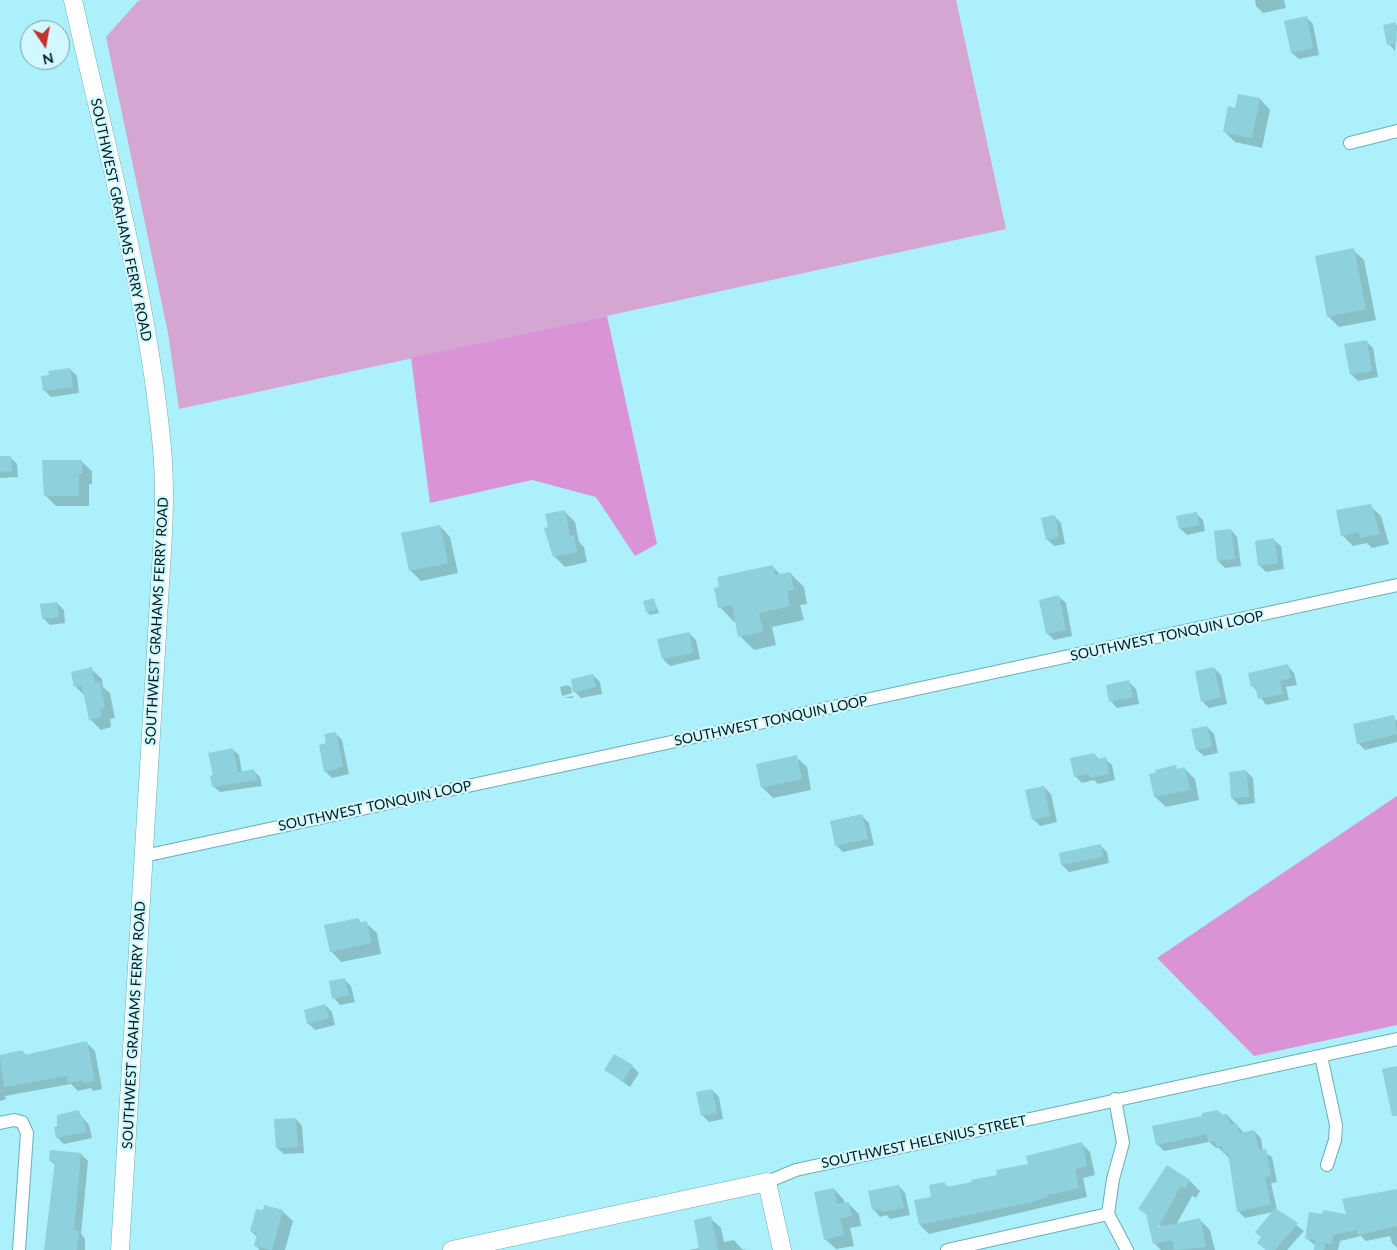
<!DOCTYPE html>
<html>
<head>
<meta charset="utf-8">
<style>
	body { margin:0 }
	#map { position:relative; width:1397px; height:1250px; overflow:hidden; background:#acf0fb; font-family:Lato,sans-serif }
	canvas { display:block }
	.north { position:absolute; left:20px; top:20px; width:50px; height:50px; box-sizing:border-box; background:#d1f8ff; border:1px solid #7d9fa5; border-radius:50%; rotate:168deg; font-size:14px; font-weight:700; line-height:20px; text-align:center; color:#001a1e }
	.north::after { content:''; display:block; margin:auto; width:18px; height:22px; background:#c13329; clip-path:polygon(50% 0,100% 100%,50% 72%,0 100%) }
</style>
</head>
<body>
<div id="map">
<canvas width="1397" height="1250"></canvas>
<div class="north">N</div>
</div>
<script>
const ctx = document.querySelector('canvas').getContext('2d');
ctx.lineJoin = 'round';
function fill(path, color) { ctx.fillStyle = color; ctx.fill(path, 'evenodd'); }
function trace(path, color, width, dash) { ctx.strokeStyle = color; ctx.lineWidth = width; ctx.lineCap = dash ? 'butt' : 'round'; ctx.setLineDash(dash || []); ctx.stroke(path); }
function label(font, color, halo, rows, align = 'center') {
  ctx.font = font + ' Lato,sans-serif'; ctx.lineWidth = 4.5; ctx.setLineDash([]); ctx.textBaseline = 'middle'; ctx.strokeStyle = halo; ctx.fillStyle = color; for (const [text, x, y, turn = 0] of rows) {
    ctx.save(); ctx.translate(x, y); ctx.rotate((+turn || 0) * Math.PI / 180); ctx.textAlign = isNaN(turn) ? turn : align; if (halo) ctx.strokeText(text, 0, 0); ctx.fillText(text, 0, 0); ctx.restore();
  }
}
fill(new Path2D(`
	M 143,0 L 956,0 L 1006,229 L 179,409 L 168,333 L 106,37 L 138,1 Z`), '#d4a6d1');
fill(new Path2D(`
	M 607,316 L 657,544 L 635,556 L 596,497 L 532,480 L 430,503 L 411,358 Z
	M 1397,796 L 1397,1025 L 1254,1056 L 1157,958 Z`), '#da93d6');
fill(new Path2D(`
	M 1255,0 L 1284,0 L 1286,8 L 1263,13 L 1256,6 Z
	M 1306,17 L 1313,24 L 1319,55 L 1299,59 L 1292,53 Z
	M 1395,24 L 1397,26 L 1395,51 L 1389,44 Z
	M 1260,99 L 1270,110 L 1262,148 L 1235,142 L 1224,131 L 1236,109 Z
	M 1353,250 L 1364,260 L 1376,320 L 1339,327 L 1328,316 Z
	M 1366,341 L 1373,348 L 1378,377 L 1358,381 L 1351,374 Z
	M 70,369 L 77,376 L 79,393 L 51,397 L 44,390 Z
	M 10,457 L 17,464 L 18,477 L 0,478 L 0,458 Z
	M 81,461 L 92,471 L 92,484 L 89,484 L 89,506 L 56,506 L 45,495 Z
	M 1370,506 L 1381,516 L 1389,544 L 1372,548 L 1367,543 L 1353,546 L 1342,535 Z
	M 564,511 L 575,522 L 579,542 L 584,547 L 587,562 L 565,567 L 554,556 L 549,528 Z
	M 1196,513 L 1203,520 L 1205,531 L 1187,535 L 1180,528 Z
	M 1054,516 L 1061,523 L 1065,544 L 1054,546 L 1047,539 Z
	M 440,526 L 450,537 L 458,573 L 421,581 L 410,570 Z
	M 1231,530 L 1237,537 L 1241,566 L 1225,568 L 1218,561 Z
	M 1274,540 L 1281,546 L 1284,569 L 1266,572 L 1259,565 Z
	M 772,566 L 781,575 L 790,573 L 804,587 L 807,604 L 800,605 L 804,620 L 772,627 L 776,645 L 754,650 L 740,636 L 736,621 L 734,622 L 720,607 Z
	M 1059,597 L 1066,603 L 1072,636 L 1054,640 L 1047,633 Z
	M 654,600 L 659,613 L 650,615 L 647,612 Z
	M 57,603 L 64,610 L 65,623 L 50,625 L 43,618 Z
	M 689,633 L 696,640 L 700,659 L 670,666 L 663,659 Z
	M 1288,666 L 1294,673 L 1297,685 L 1286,687 L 1289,700 L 1266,705 L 1253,686 Z
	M 1214,668 L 1221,675 L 1227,704 L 1209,708 L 1202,701 Z
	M 91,669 L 102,679 L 103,687 L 110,693 L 115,718 L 110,719 L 111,727 L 101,730 L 90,719 L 86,697 L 76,687 Z
	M 593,675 L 600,682 L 602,694 L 581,698 L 571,688 L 572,693 L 562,696 L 560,687 L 568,685 L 575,691 Z
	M 1129,682 L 1136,689 L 1139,704 L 1117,708 L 1111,701 Z
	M 573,696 L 573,698 L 563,698 Z
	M 1393,717 L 1397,721 L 1397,742 L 1365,750 L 1358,743 Z
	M 1207,727 L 1214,734 L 1218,753 L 1204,756 L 1197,750 Z
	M 335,733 L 342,740 L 349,774 L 332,778 L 325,771 L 327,744 Z
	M 232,749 L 239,755 L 242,773 L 254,771 L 260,777 L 262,786 L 220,792 L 213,786 L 214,776 Z
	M 1094,754 L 1100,760 L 1105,759 L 1112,765 L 1115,780 L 1098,784 L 1094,780 L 1082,783 L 1075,776 Z
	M 796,757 L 807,767 L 811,790 L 773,798 L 762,787 Z
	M 1175,767 L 1178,770 L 1184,768 L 1195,779 L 1199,800 L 1166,807 L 1155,797 L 1151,775 Z
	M 1246,771 L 1253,778 L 1255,803 L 1239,805 L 1232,798 Z
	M 1044,787 L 1051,794 L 1057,822 L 1040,826 L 1033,819 Z
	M 862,816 L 869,823 L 874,845 L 843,852 L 836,845 Z
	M 1100,845 L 1107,852 L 1109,863 L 1069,872 L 1062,865 L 1060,854 Z
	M 358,919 L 362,924 L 366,923 L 377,933 L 381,954 L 341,962 L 331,951 Z
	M 344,979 L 351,986 L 355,1002 L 340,1005 L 334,998 Z
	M 325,1005 L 332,1012 L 335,1025 L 315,1030 L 308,1023 Z
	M 87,1043 L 95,1051 L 102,1089 L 93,1091 L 91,1088 L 78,1091 L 71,1084 L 5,1096 L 6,1099 L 0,1101 L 0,1056 L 23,1052 L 26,1055 Z
	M 632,1066 L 639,1073 L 630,1087 L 606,1070 Z
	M 712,1090 L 719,1097 L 723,1119 L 709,1122 L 702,1115 Z
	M 1218,1111 L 1223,1116 L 1227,1115 L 1244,1133 L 1254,1131 L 1261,1138 L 1263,1151 L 1272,1157 L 1277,1182 L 1271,1183 L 1277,1210 L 1304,1231 L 1287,1250 L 1266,1250 L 1273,1212 L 1245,1218 L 1238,1211 L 1230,1159 L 1219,1148 L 1216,1148 L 1209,1142 L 1164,1151 L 1157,1144 L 1204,1117 Z
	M 78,1112 L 89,1125 L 92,1138 L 64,1144 L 57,1137 Z
	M 296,1119 L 302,1126 L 304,1153 L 284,1154 L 277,1148 Z
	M 1081,1143 L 1090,1152 L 1095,1175 L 1083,1178 L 1087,1197 L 929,1234 L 920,1225 L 933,1198 L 944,1183 L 949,1188 L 998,1176 Z
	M 81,1154 L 88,1161 L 81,1234 L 85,1239 L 85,1250 L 47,1250 L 56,1166 L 50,1160 Z
	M 1168,1166 L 1190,1181 L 1200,1191 L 1196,1198 L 1192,1196 L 1176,1225 L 1200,1220 L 1210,1230 L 1215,1250 L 1161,1250 L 1154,1243 L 1163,1228 L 1140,1209 Z
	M 899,1186 L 905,1193 L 910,1215 L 890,1219 L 887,1215 L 880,1217 L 874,1210 L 870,1192 Z
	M 834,1189 L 844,1200 L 845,1204 L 848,1203 L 859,1214 L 861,1226 L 850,1228 L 854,1246 L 836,1249 L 825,1239 Z
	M 1397,1191 L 1397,1248 L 1392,1243 L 1390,1236 L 1366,1241 L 1361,1236 L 1340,1241 L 1338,1250 L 1315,1250 L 1315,1245 L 1306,1238 Z
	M 282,1211 L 293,1221 L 285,1250 L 260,1250 L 255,1245 L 257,1237 L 251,1231 Z
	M 710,1218 L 721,1228 L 724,1242 L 734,1240 L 742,1249 L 747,1250 L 689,1250 L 700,1248 Z`), '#0003');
fill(new Path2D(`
	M 1307,16 L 1313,48 L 1291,53 L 1284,21 Z
	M 1395,22 L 1397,42 L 1387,45 L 1383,25 Z
	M 1238,94 L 1260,98 L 1252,138 L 1223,132 L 1228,106 L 1235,108 Z
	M 1354,248 L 1366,309 L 1327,317 L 1315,256 Z
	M 1367,340 L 1372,371 L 1350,375 L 1344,344 Z
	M 70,368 L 73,387 L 43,391 L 41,376 L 49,375 L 48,371 Z
	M 0,456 L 11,456 L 12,471 L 0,472 Z
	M 42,460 L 82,460 L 82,474 L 79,474 L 79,496 L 44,496 Z
	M 1371,504 L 1380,534 L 1360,538 L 1359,532 L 1341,536 L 1336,510 Z
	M 565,510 L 570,536 L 574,535 L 577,552 L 553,557 L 544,528 L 548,527 L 545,514 Z
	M 1197,512 L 1199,525 L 1179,529 L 1176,516 Z
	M 1055,515 L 1059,537 L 1046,540 L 1041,518 Z
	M 440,525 L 448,563 L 409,571 L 401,533 Z
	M 1231,529 L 1235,559 L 1217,561 L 1214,531 Z
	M 1274,538 L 1278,563 L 1258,566 L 1255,541 Z
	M 773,565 L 775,575 L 790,572 L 794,590 L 787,591 L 790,606 L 759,613 L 763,632 L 738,637 L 732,605 L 718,608 L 714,588 L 719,587 L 717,577 Z
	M 1059,595 L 1066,630 L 1046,634 L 1039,600 Z
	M 654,598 L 657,610 L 646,612 L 643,601 Z
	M 57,602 L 59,617 L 42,619 L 40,604 Z
	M 689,632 L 693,653 L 662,659 L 657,639 Z
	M 1288,664 L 1291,678 L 1280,681 L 1283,694 L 1258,699 L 1255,686 L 1251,687 L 1248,673 Z
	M 92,667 L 95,683 L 100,682 L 105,708 L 100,709 L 101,717 L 89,720 L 82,686 L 74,687 L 71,672 Z
	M 1214,667 L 1221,697 L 1201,702 L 1195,671 Z
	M 593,674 L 596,687 L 573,692 L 571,679 Z
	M 1129,680 L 1133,697 L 1109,702 L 1106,685 Z
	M 1394,715 L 1397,734 L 1357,744 L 1353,724 Z
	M 1207,726 L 1212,747 L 1196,750 L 1191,729 Z
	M 336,732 L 343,767 L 324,772 L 319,745 L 326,743 L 324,734 Z
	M 233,748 L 238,772 L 254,769 L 257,780 L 212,787 L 210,776 L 213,775 L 208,753 Z
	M 1095,753 L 1096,759 L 1106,757 L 1109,774 L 1090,778 L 1089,774 L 1074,777 L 1070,758 Z
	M 797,755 L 802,779 L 761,788 L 756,764 Z
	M 1176,765 L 1177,769 L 1185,767 L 1190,790 L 1154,797 L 1149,774 L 1156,773 L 1155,770 Z
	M 1246,770 L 1249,797 L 1231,798 L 1229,772 Z
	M 1044,786 L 1050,816 L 1032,820 L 1025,790 Z
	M 862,814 L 868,839 L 835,846 L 830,821 Z
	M 1101,844 L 1103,857 L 1061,865 L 1059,853 Z
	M 358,918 L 359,923 L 367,921 L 371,943 L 330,952 L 324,925 Z
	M 345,978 L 349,995 L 332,999 L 329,981 Z
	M 325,1004 L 329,1018 L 307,1024 L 304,1010 Z
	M 87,1041 L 95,1081 L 84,1083 L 83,1080 L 68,1083 L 67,1076 L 4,1087 L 0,1055 L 23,1050 L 24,1055 Z
	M 614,1054 L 633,1065 L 623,1081 L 604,1070 Z
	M 1397,1066 L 1397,1116 L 1392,1116 L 1382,1069 Z
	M 712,1089 L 717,1113 L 701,1116 L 696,1092 Z
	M 79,1110 L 80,1117 L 83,1117 L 86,1132 L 56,1138 L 54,1127 L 57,1126 L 57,1115 Z
	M 1218,1110 L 1220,1115 L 1227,1114 L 1230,1125 L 1237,1123 L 1239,1133 L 1254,1130 L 1259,1150 L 1266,1149 L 1271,1176 L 1265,1177 L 1271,1204 L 1237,1212 L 1228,1153 L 1223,1154 L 1222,1146 L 1216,1147 L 1215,1141 L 1208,1142 L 1207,1134 L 1156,1145 L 1152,1126 L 1202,1116 L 1202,1113 Z
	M 296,1118 L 298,1147 L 276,1148 L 274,1119 Z
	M 1082,1142 L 1087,1166 L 1075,1169 L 1079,1188 L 1048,1195 L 1048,1197 L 1028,1203 L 919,1225 L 914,1200 L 931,1197 L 929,1185 L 945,1182 L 946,1187 L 972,1182 L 971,1180 L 997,1175 L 996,1170 L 1028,1164 L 1026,1156 Z
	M 50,1150 L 81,1153 L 74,1230 L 79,1231 L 77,1250 L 44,1250 L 55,1161 L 49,1161 Z
	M 1167,1165 L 1190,1180 L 1185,1189 L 1181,1186 L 1158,1227 L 1200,1218 L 1206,1247 L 1174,1250 L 1172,1240 L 1153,1244 L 1146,1214 L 1138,1209 Z
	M 899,1185 L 904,1208 L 882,1212 L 881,1209 L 872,1210 L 868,1191 Z
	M 834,1188 L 837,1204 L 849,1202 L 852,1216 L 840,1218 L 844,1235 L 824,1240 L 814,1192 Z
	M 1397,1189 L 1397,1226 L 1358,1235 L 1357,1230 L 1333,1235 L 1332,1244 L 1325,1243 L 1324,1250 L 1314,1250 L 1315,1240 L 1305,1239 L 1309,1212 L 1322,1214 L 1323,1210 L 1346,1214 L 1342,1199 Z
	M 264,1205 L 283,1210 L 272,1250 L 254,1246 L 257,1233 L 250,1231 L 256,1209 L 263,1210 Z
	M 1275,1208 L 1298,1223 L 1275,1250 L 1266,1250 L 1257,1243 L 1261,1237 L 1255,1232 Z
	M 711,1216 L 718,1250 L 699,1250 L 694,1220 Z`), '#8ed1dc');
const street = new Path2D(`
	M 1350,143 L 1397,131
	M 144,856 L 1397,585
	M 1321,1056 L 1336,1125 L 1335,1140 L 1327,1165
	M 1115,1099 L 1123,1143 L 1113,1179 L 1108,1214 L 1127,1250
	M 0,1123 L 14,1120 L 22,1122 L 27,1133 L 19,1250
	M 767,1182 L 796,1170 L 1397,1039
	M 947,1250 L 1108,1214`);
const secondary = new Path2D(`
	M 73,0 C 106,148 148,297 162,448 C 166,493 163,539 160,584 L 120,1250
	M 452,1250 L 767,1182 L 782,1250`);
trace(street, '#6badb8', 14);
trace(secondary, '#6badb8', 19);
trace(street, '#fff', 12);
trace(secondary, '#fff', 18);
label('14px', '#001a1e', '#d1f8ff', [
	["SOUTHWEST GRAHAMS FERRY ROAD",121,220,78],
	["SOUTHWEST GRAHAMS FERRY ROAD",157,621,-87],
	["SOUTHWEST TONQUIN LOOP",1167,636,-12],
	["SOUTHWEST TONQUIN LOOP",771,721,-12],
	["SOUTHWEST TONQUIN LOOP",375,806,-12],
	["SOUTHWEST GRAHAMS FERRY ROAD",134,1025,-87],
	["SOUTHWEST HELENIUS STREET",924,1142,-12]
]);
</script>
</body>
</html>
